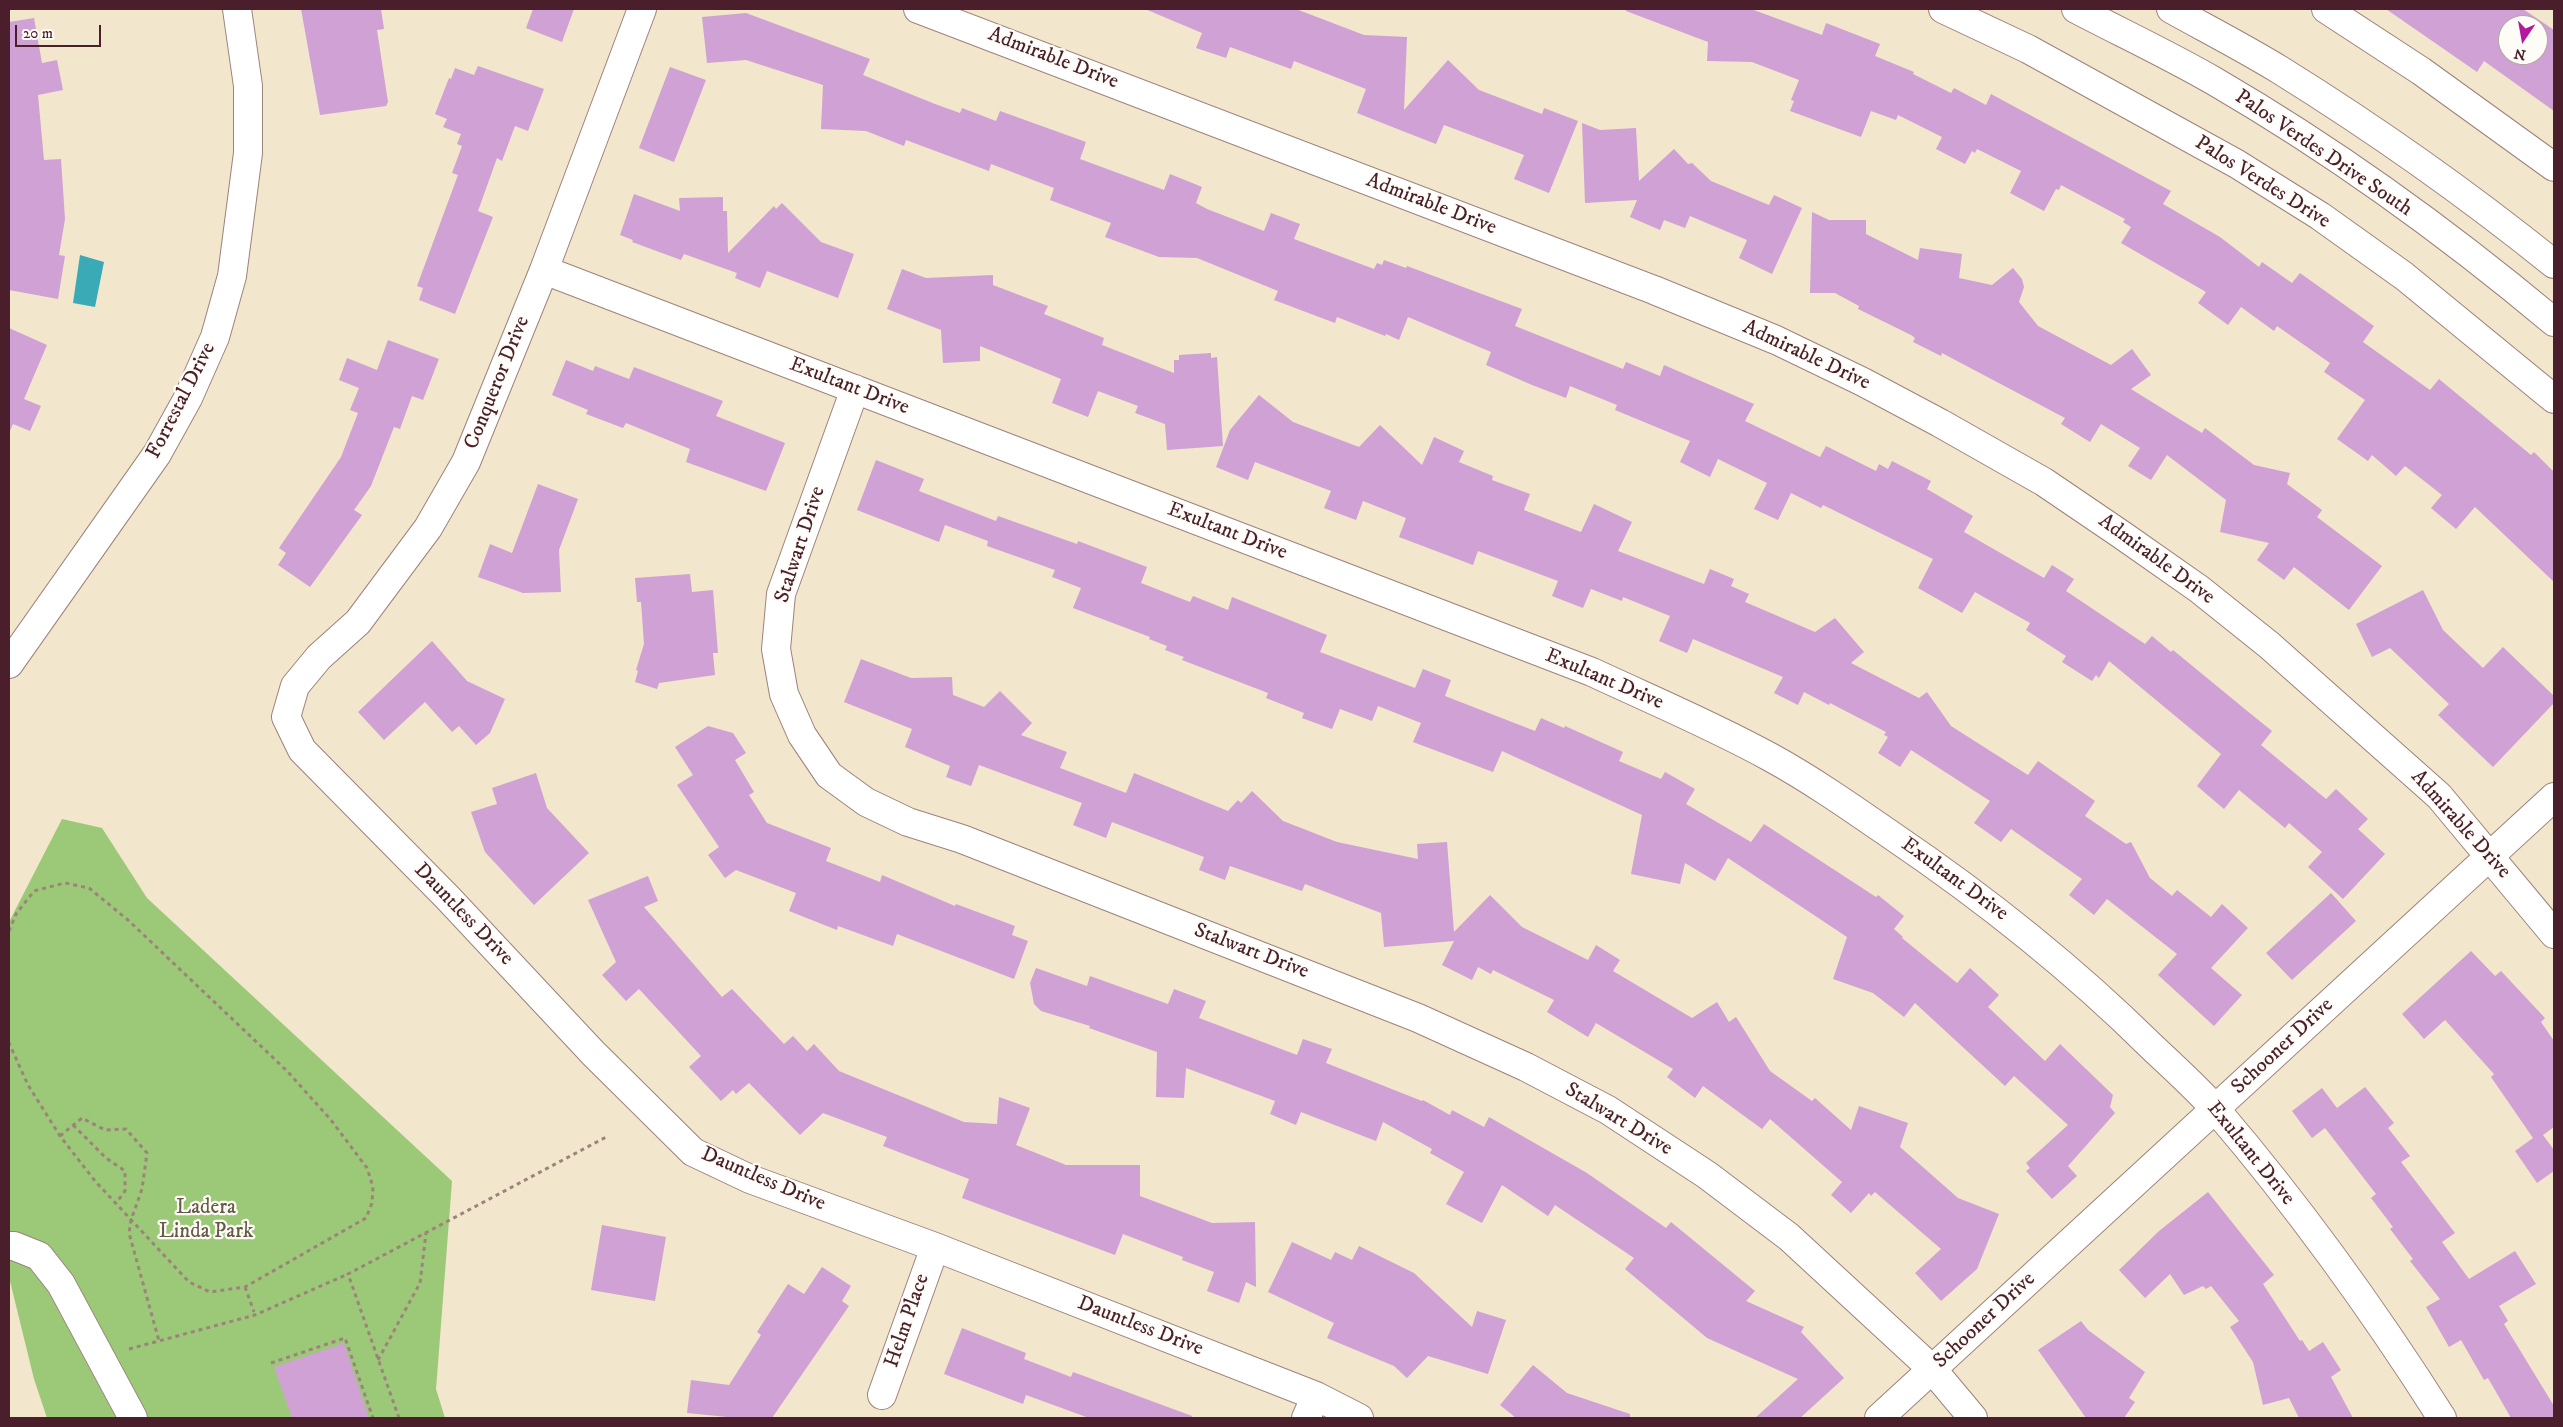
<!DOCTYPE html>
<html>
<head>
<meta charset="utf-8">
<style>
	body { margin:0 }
	#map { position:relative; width:2563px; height:1427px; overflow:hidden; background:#f2e6cc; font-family:"IM FELL DW Pica",serif }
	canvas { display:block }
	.frame { position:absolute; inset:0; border:10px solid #4a1f2b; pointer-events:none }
	.north { position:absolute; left:2498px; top:15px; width:50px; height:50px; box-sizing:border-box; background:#fdfcf7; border:1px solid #b5a4a5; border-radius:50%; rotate:192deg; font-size:14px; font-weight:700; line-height:20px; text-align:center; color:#4a1f2b }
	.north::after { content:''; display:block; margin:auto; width:18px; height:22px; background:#b5179e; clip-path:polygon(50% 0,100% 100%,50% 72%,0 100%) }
	.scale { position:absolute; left:15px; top:25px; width:86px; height:22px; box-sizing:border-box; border:2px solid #4a1f2b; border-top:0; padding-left:6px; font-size:15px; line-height:18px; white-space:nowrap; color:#4a1f2b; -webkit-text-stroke:4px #fdfcf7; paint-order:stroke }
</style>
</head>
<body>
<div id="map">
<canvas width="2563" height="1427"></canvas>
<div class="frame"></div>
<div class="north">N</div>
<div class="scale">20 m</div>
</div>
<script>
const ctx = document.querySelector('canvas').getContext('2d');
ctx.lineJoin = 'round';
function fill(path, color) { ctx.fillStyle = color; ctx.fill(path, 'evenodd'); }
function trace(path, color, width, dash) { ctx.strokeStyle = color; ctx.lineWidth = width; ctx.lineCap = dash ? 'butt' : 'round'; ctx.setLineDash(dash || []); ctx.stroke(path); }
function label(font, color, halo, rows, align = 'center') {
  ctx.font = font + ' "IM FELL DW Pica",serif'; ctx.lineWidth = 4.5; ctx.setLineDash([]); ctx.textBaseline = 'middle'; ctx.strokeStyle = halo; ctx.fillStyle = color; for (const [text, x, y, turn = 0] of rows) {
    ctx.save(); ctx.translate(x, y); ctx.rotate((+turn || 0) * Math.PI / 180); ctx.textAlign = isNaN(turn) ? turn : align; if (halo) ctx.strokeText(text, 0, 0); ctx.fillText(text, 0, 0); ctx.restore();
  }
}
fill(new Path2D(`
	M 62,819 L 102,828 L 147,898 L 452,1181 L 436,1389 L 445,1418 L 47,1418 L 34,1379 L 9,1277 L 9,922 Z`), '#9bc977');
fill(new Path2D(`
	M 80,255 L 104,262 L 95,307 L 73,303 Z`), '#3aaab7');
fill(new Path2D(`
	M 301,9 L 381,9 L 384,29 L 377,30 L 388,102 L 386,106 L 320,115 Z
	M 533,9 L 574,9 L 562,42 L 526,28 Z
	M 1145,9 L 1296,9 L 1364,35 L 1407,37 L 1404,110 L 1448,60 L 1479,90 L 1542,114 L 1544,108 L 1578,121 L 1549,193 L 1514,179 L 1524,155 L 1444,125 L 1436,144 L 1405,132 L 1357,113 L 1366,89 L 1294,61 L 1291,69 L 1230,47 L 1226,58 L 1196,48 L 1202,33 Z
	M 1626,9 L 1751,9 L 1822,35 L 1826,23 L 1880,44 L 1875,56 L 1914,72 L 1913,74 L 1951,93 L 1954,88 L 1986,105 L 1991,94 L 2171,191 L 2163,204 L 2220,237 L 2259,267 L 2262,262 L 2292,283 L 2300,273 L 2374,326 L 2363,342 L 2430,390 L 2439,379 L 2531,455 L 2534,452 L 2554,472 L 2554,582 L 2475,507 L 2456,529 L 2431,508 L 2442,495 L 2405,466 L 2396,476 L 2372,455 L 2368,461 L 2337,439 L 2365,400 L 2324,372 L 2330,363 L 2277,326 L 2274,331 L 2241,307 L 2228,325 L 2198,303 L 2206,292 L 2121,243 L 2131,227 L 2123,222 L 2125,219 L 2061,185 L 2059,190 L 2056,189 L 2044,211 L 2010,193 L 2021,171 L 1977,149 L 1975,153 L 1972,151 L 1965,164 L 1936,149 L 1942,137 L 1898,115 L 1896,120 L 1871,111 L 1861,137 L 1790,111 L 1794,101 L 1791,100 L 1799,80 L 1752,62 L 1707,61 L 1708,42 L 1626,11 Z
	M 2386,9 L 2523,9 L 2554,30 L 2554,111 L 2484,61 L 2477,72 ZM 2508,25 L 2538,25 L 2538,55 L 2508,55 Z
	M 746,13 L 870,59 L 863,75 L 935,104 L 960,113 L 962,108 L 996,121 L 1000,111 L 1086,142 L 1080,159 L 1164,190 L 1170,174 L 1202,187 L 1196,203 L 1207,209 L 1264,231 L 1271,213 L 1300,224 L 1294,239 L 1374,269 L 1377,263 L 1382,265 L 1384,260 L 1406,268 L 1407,266 L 1522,309 L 1515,326 L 1623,369 L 1626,362 L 1660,376 L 1664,365 L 1754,404 L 1745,421 L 1820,457 L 1826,446 L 1876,471 L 1879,464 L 1888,469 L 1892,461 L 1931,481 L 1927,489 L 1973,516 L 1964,532 L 2044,578 L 2052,565 L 2074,579 L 2066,591 L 2145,644 L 2152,636 L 2171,652 L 2173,650 L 2246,710 L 2272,731 L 2261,745 L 2326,799 L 2336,789 L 2368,819 L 2358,829 L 2385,854 L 2343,899 L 2308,867 L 2322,852 L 2289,823 L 2285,828 L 2239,790 L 2224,809 L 2197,786 L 2221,754 L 2109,661 L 2099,678 L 2096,675 L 2092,681 L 2062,662 L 2066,656 L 2026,630 L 2030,623 L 1975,592 L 1962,613 L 1918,588 L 1933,559 L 1823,505 L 1821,508 L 1791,493 L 1778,520 L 1754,509 L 1767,483 L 1718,459 L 1710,477 L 1680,462 L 1690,441 L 1615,410 L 1617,405 L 1570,386 L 1566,398 L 1532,385 L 1486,365 L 1491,352 L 1408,317 L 1399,340 L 1386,334 L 1385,336 L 1337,317 L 1335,323 L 1274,300 L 1278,291 L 1197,258 L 1159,257 L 1105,237 L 1111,223 L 1050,200 L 1054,188 L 991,164 L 989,171 L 906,140 L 904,146 L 866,131 L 821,129 L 823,85 L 746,60 L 707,63 L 702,17 Z
	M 34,18 L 42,63 L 57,60 L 63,90 L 38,95 L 44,160 L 61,159 L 65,219 L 59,255 L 65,256 L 58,299 L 9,290 L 9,22 Z
	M 478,66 L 544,89 L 528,131 L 515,126 L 502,161 L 497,158 L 478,211 L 493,217 L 455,314 L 419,300 L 423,288 L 417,286 L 458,175 L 452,173 L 462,146 L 457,144 L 461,134 L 443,127 L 447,119 L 435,114 L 449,78 L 451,79 L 455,68 L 474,75 Z
	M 670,67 L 706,80 L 674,162 L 639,148 Z
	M 1582,123 L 1600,130 L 1636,128 L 1639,181 L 1674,149 L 1688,164 L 1692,163 L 1711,181 L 1769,205 L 1774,195 L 1802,208 L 1772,274 L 1739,258 L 1747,240 L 1690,216 L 1685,228 L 1664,220 L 1660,230 L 1630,217 L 1637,200 L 1585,203 Z
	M 634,194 L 680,211 L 679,198 L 723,197 L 723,211 L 727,211 L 728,253 L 774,206 L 776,209 L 782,203 L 821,242 L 854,254 L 838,298 L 767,271 L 760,288 L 735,278 L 737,273 L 684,254 L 681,260 L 632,242 L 633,240 L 620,235 Z
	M 1812,212 L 1829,220 L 1866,220 L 1866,234 L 1918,260 L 1920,248 L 1962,254 L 1959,278 L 1992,285 L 2013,268 L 2022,279 L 2024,287 L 2019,302 L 2038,326 L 2111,365 L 2132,349 L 2151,375 L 2131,389 L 2202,433 L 2205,428 L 2254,465 L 2290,473 L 2287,484 L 2322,510 L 2317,517 L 2382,566 L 2349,610 L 2294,567 L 2284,580 L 2257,560 L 2269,543 L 2220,532 L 2226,500 L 2167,455 L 2151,480 L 2128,466 L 2140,448 L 2101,424 L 2090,442 L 2061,424 L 2065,418 L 1942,353 L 1941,356 L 1913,342 L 1915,338 L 1911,335 L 1858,309 L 1859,306 L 1835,293 L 1810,293 Z
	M 902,269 L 926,278 L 993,275 L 993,285 L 1048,306 L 1044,314 L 1104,338 L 1102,345 L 1174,373 L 1174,360 L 1179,360 L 1179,355 L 1211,353 L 1211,358 L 1217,357 L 1223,446 L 1167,450 L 1165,424 L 1135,413 L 1138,406 L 1098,391 L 1088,417 L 1052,403 L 1061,379 L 980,346 L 980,361 L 943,363 L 941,330 L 887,309 Z
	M 9,328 L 47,345 L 24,399 L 41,406 L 30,431 L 13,424 L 9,433 Z
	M 388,340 L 439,359 L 423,400 L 412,396 L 400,429 L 394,427 L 371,486 L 354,510 L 362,515 L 310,587 L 278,565 L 286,553 L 279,548 L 341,457 L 358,413 L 350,410 L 359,388 L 339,380 L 347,358 L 377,370 Z
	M 566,360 L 593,371 L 595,366 L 629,379 L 634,367 L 723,401 L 716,416 L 785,443 L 766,491 L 686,462 L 690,449 L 626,423 L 623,428 L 586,414 L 588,410 L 552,395 Z
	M 1259,395 L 1293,422 L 1359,447 L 1380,425 L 1422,465 L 1434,437 L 1464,451 L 1459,462 L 1493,476 L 1492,480 L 1530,494 L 1524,510 L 1581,532 L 1594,504 L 1632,522 L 1618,551 L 1704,584 L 1710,569 L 1734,579 L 1731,586 L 1749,594 L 1745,602 L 1815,632 L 1835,618 L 1864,652 L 1851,663 L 1919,698 L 1927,692 L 1951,726 L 2028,775 L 2038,761 L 2095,801 L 2085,816 L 2126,844 L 2131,842 L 2150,878 L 2172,896 L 2177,890 L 2211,917 L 2222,904 L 2248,928 L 2211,968 L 2242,995 L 2214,1026 L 2158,975 L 2177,954 L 2107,899 L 2094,915 L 2069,895 L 2082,879 L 2011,829 L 2001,842 L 1974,823 L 1990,801 L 1911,750 L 1900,767 L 1878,753 L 1888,737 L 1884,735 L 1886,732 L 1830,703 L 1829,705 L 1804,692 L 1798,705 L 1774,693 L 1783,677 L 1693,639 L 1687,653 L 1659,641 L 1670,616 L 1623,597 L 1622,601 L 1591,589 L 1583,608 L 1552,596 L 1558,581 L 1478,551 L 1473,565 L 1399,537 L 1406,518 L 1363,501 L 1356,520 L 1324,508 L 1331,491 L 1255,462 L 1248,480 L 1216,467 L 1230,430 Z
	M 876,460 L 924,479 L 919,491 L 996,521 L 998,516 L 1077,544 L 1078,541 L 1147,567 L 1141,583 L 1190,602 L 1193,596 L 1228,610 L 1232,597 L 1327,635 L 1320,652 L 1415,688 L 1423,669 L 1451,680 L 1445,696 L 1535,731 L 1541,718 L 1564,728 L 1565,726 L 1623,752 L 1619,761 L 1661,779 L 1665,772 L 1695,789 L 1686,804 L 1751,842 L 1764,824 L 1876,897 L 1878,895 L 1904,916 L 1894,929 L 1903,937 L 1902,938 L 1957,983 L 1970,968 L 1999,995 L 1988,1007 L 2045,1061 L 2060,1044 L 2113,1095 L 2110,1107 L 2115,1113 L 2068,1166 L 2077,1176 L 2052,1199 L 2026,1171 L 2030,1168 L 2026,1163 L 2068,1125 L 2014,1076 L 2005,1086 L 1915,1003 L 1904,1017 L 1873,993 L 1833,979 L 1847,937 L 1728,858 L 1715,881 L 1685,863 L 1680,884 L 1631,874 L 1642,815 L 1502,751 L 1493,772 L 1413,742 L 1421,723 L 1378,706 L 1372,721 L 1340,709 L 1332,729 L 1302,718 L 1304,713 L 1266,698 L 1268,693 L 1182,660 L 1184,657 L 1165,650 L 1167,646 L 1149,639 L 1150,637 L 1073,608 L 1081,588 L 1052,577 L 1055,570 L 987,546 L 988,541 L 945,525 L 939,542 L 857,510 Z
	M 538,484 L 578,499 L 559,550 L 561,592 L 523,593 L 478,577 L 490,544 L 512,553 Z
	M 690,574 L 692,592 L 713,590 L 718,653 L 713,653 L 715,675 L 659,683 L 657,689 L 635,682 L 638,671 L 636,670 L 644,644 L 641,602 L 637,602 L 635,578 Z
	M 2423,590 L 2443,630 L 2483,668 L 2503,647 L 2554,696 L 2554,703 L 2493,767 L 2438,715 L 2449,704 L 2390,648 L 2372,657 L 2356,624 Z
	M 432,641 L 467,681 L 505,699 L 490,733 L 476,745 L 459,726 L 452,732 L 425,702 L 384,740 L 358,712 Z
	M 861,659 L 911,678 L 952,677 L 953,695 L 984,707 L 1000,691 L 1032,723 L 1021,735 L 1067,752 L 1060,768 L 1126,793 L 1134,773 L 1228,811 L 1238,800 L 1241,803 L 1252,791 L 1283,821 L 1337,842 L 1418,859 L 1417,844 L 1447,842 L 1454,932 L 1490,895 L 1522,927 L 1588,960 L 1596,945 L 1620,960 L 1613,971 L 1692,1018 L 1717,1002 L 1729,1022 L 1736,1017 L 1770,1071 L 1812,1101 L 1815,1098 L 1851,1130 L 1859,1106 L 1908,1123 L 1900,1147 L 1958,1198 L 1999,1214 L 1977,1269 L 1941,1301 L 1915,1273 L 1941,1249 L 1875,1192 L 1871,1196 L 1869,1193 L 1851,1213 L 1831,1195 L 1842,1182 L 1770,1119 L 1762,1129 L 1703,1086 L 1695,1098 L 1667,1077 L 1673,1069 L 1596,1023 L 1588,1037 L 1547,1012 L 1554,1000 L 1493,970 L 1491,974 L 1478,967 L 1472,980 L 1442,965 L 1454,941 L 1384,947 L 1381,913 L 1305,884 L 1302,891 L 1230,866 L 1225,880 L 1199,870 L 1204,857 L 1112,822 L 1106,838 L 1073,825 L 1082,803 L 979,765 L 971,786 L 946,777 L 950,766 L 905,747 L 912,729 L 844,702 Z
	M 708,726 L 733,733 L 746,753 L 735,760 L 754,792 L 749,795 L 767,823 L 831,848 L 826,861 L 880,882 L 882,875 L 955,906 L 956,904 L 1015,926 L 1012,935 L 1028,941 L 1014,979 L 897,934 L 893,946 L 838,926 L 837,930 L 789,911 L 796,893 L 736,870 L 725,878 L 708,855 L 719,847 L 677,785 L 693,775 L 675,747 Z
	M 536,773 L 547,808 L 589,853 L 534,905 L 485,852 L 471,812 L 497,804 L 492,788 Z
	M 648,876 L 658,901 L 644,907 L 722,997 L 732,989 L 784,1044 L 793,1036 L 807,1051 L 814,1044 L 839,1071 L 964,1122 L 997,1124 L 999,1097 L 1030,1108 L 1016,1145 L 1066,1165 L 1140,1165 L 1140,1196 L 1212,1223 L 1255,1222 L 1256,1287 L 1246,1282 L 1239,1303 L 1207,1291 L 1214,1272 L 1182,1260 L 1183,1257 L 1123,1234 L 1115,1255 L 962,1198 L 969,1179 L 883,1146 L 887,1137 L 823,1113 L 800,1135 L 749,1083 L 736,1094 L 733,1090 L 721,1101 L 689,1067 L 701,1056 L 639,989 L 626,1001 L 602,975 L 616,962 L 588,900 Z
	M 2331,893 L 2356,921 L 2292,980 L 2266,953 Z
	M 2471,951 L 2495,976 L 2501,971 L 2545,1018 L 2541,1022 L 2554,1041 L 2554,1127 L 2543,1135 L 2554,1150 L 2554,1171 L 2537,1183 L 2515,1151 L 2533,1138 L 2491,1077 L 2494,1074 L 2445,1020 L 2424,1039 L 2402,1014 Z
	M 1036,968 L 1087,986 L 1090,976 L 1168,1004 L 1174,989 L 1206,1001 L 1199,1018 L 1297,1055 L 1303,1039 L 1332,1049 L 1326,1063 L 1422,1101 L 1423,1100 L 1450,1115 L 1452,1110 L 1484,1127 L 1489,1117 L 1587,1173 L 1666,1228 L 1671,1222 L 1755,1291 L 1746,1301 L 1804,1327 L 1801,1332 L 1844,1378 L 1800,1418 L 1755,1418 L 1798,1379 L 1707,1338 L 1625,1269 L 1634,1258 L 1555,1205 L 1548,1216 L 1502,1185 L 1482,1223 L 1446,1204 L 1464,1172 L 1430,1153 L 1432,1149 L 1383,1122 L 1376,1141 L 1301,1112 L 1296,1125 L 1270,1114 L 1275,1101 L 1186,1068 L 1184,1098 L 1156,1097 L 1157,1052 L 1089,1028 L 1090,1026 L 1041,1011 L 1034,1004 L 1030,983 Z
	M 2365,1087 L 2394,1123 L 2388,1128 L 2410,1156 L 2401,1162 L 2455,1233 L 2442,1242 L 2469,1279 L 2515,1251 L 2536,1284 L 2499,1306 L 2508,1321 L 2504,1324 L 2554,1406 L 2554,1418 L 2511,1418 L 2488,1378 L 2484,1380 L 2461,1340 L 2449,1347 L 2426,1307 L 2440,1299 L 2410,1261 L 2413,1259 L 2390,1229 L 2393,1227 L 2371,1198 L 2376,1194 L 2325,1128 L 2312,1138 L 2292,1111 L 2322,1088 L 2337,1108 Z
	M 2208,1192 L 2274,1275 L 2263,1284 L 2300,1341 L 2302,1340 L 2309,1351 L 2323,1342 L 2341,1370 L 2331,1377 L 2353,1418 L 2299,1418 L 2289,1398 L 2263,1405 L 2253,1362 L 2230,1327 L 2239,1321 L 2211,1286 L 2206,1289 L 2203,1286 L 2184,1295 L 2170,1274 L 2145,1298 L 2119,1270 L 2159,1231 Z
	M 602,1225 L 666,1237 L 655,1301 L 591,1290 Z
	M 1292,1242 L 1331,1260 L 1335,1252 L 1352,1260 L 1359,1246 L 1414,1273 L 1472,1327 L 1477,1311 L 1506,1320 L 1488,1374 L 1428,1356 L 1407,1378 L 1394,1366 L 1327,1338 L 1334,1323 L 1268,1292 Z
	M 822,1267 L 851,1286 L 842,1301 L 849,1306 L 772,1418 L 737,1418 L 687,1413 L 691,1380 L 729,1385 L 761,1335 L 757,1332 L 788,1284 L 804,1294 Z
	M 2081,1321 L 2088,1330 L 2145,1372 L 2129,1398 L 2135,1402 L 2124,1418 L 2086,1418 L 2038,1350 Z
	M 962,1328 L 1026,1353 L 1024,1359 L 1071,1377 L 1073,1372 L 1192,1416 L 1192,1418 L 1089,1418 L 1026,1395 L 1023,1404 L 944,1374 Z
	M 344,1343 L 369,1418 L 292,1418 L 274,1367 Z
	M 1533,1365 L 1567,1393 L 1630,1414 L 1630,1418 L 1516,1418 L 1500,1405 Z`), '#d0a1d4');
const minor = new Path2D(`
	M 642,9 L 544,270 L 466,462 L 428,528 L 358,622 L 319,657 L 295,686 L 286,717 L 302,750 L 448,898 L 593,1053 L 693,1152 L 750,1179 L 935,1247 L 1316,1396 L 1359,1418
	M 918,9 L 1654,290 L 1776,340 L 1863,382 L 1940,423 L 2044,482 L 2122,535 L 2199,589 L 2269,645 L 2439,796 L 2554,934
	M 1943,9 L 2028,49 L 2237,164 L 2320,216 L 2404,276 L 2554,399
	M 2326,9 L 2421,71 L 2554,167
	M 544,270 L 1592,672 C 1652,700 1712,725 1770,757 C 1812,780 1852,808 1891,835 C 1984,898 2071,967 2151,1046 C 2173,1067 2197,1088 2217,1111 C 2299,1207 2374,1311 2442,1418
	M 855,389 L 781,594 L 776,649 L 784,694 L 802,735 L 829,775 L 866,802 L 908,822 L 962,839 L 1418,1018 L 1526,1067 L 1608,1110 L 1707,1175 L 1789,1237 L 1932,1369 L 1973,1418
	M 9,664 L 157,454 L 188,398 L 215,337 L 232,276 L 248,153 L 248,86 L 237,9
	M 9,1246 L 14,1246 L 39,1256 L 61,1284 L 133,1418
	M 882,1395 L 935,1247
	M 1306,1418 L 1316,1396
	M 1879,1418 L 2554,797`);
const major = new Path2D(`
	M 2076,9 C 2122,33 2169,55 2214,81 C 2331,149 2450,235 2554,322
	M 2171,9 C 2207,29 2244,48 2280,70 C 2375,129 2467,194 2554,264`);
trace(minor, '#9e827c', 30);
trace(major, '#9e827c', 30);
trace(new Path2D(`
	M 9,931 L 16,914 L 34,891 L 65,883 L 89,888 L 128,920 L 287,1071 L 331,1120 L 367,1168 L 373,1187 L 372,1203 L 366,1218 L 245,1287 L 210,1292 L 189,1282 L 95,1181 L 60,1136 L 28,1085 L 9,1043
	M 73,1125 L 106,1158 L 125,1171 L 125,1191 L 116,1203
	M 60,1136 L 82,1118 L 105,1130 L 126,1129 L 147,1153 L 142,1189 L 131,1220 L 129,1233 L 159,1341
	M 245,1287 L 254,1312
	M 129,1349 L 255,1315 L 348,1274
	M 378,1360 L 420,1283 L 426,1233
	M 271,1363 L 345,1338 L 373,1418
	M 399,1418 L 348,1274 L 608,1136`), '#9e827c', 3, [4, 4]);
trace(minor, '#fff', 28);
trace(major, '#fff', 28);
label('21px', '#4a1f2b', '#fdfcf7', [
	["Admirable Drive",1053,59,21],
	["Palos Verdes Drive South",2323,154,34],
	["Palos Verdes Drive",2262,183,32],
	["Admirable Drive",1431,205,21],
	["Admirable Drive",1806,356,25],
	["Conqueror Drive",498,383,-68],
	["Exultant Drive",849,387,21],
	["Forrestal Drive",182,401,-63],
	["Exultant Drive",1227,532,21],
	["Stalwart Drive",801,545,-72],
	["Admirable Drive",2156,560,36],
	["Exultant Drive",1604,680,23],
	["Admirable Drive",2460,825,48],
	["Exultant Drive",1954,880,36],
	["Dauntless Drive",463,915,46],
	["Stalwart Drive",1251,952,21],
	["Schooner Drive",2283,1047,-43],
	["Stalwart Drive",1618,1120,31],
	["Exultant Drive",2250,1154,51],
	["Dauntless Drive",763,1180,23],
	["Helm Place",908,1321,-71],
	["Schooner Drive",1985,1321,-43],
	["Dauntless Drive",1140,1327,21]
]);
label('21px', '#665a46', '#fdfcf7', [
	["Ladera",206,1209],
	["Linda Park",206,1233]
]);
</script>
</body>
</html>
